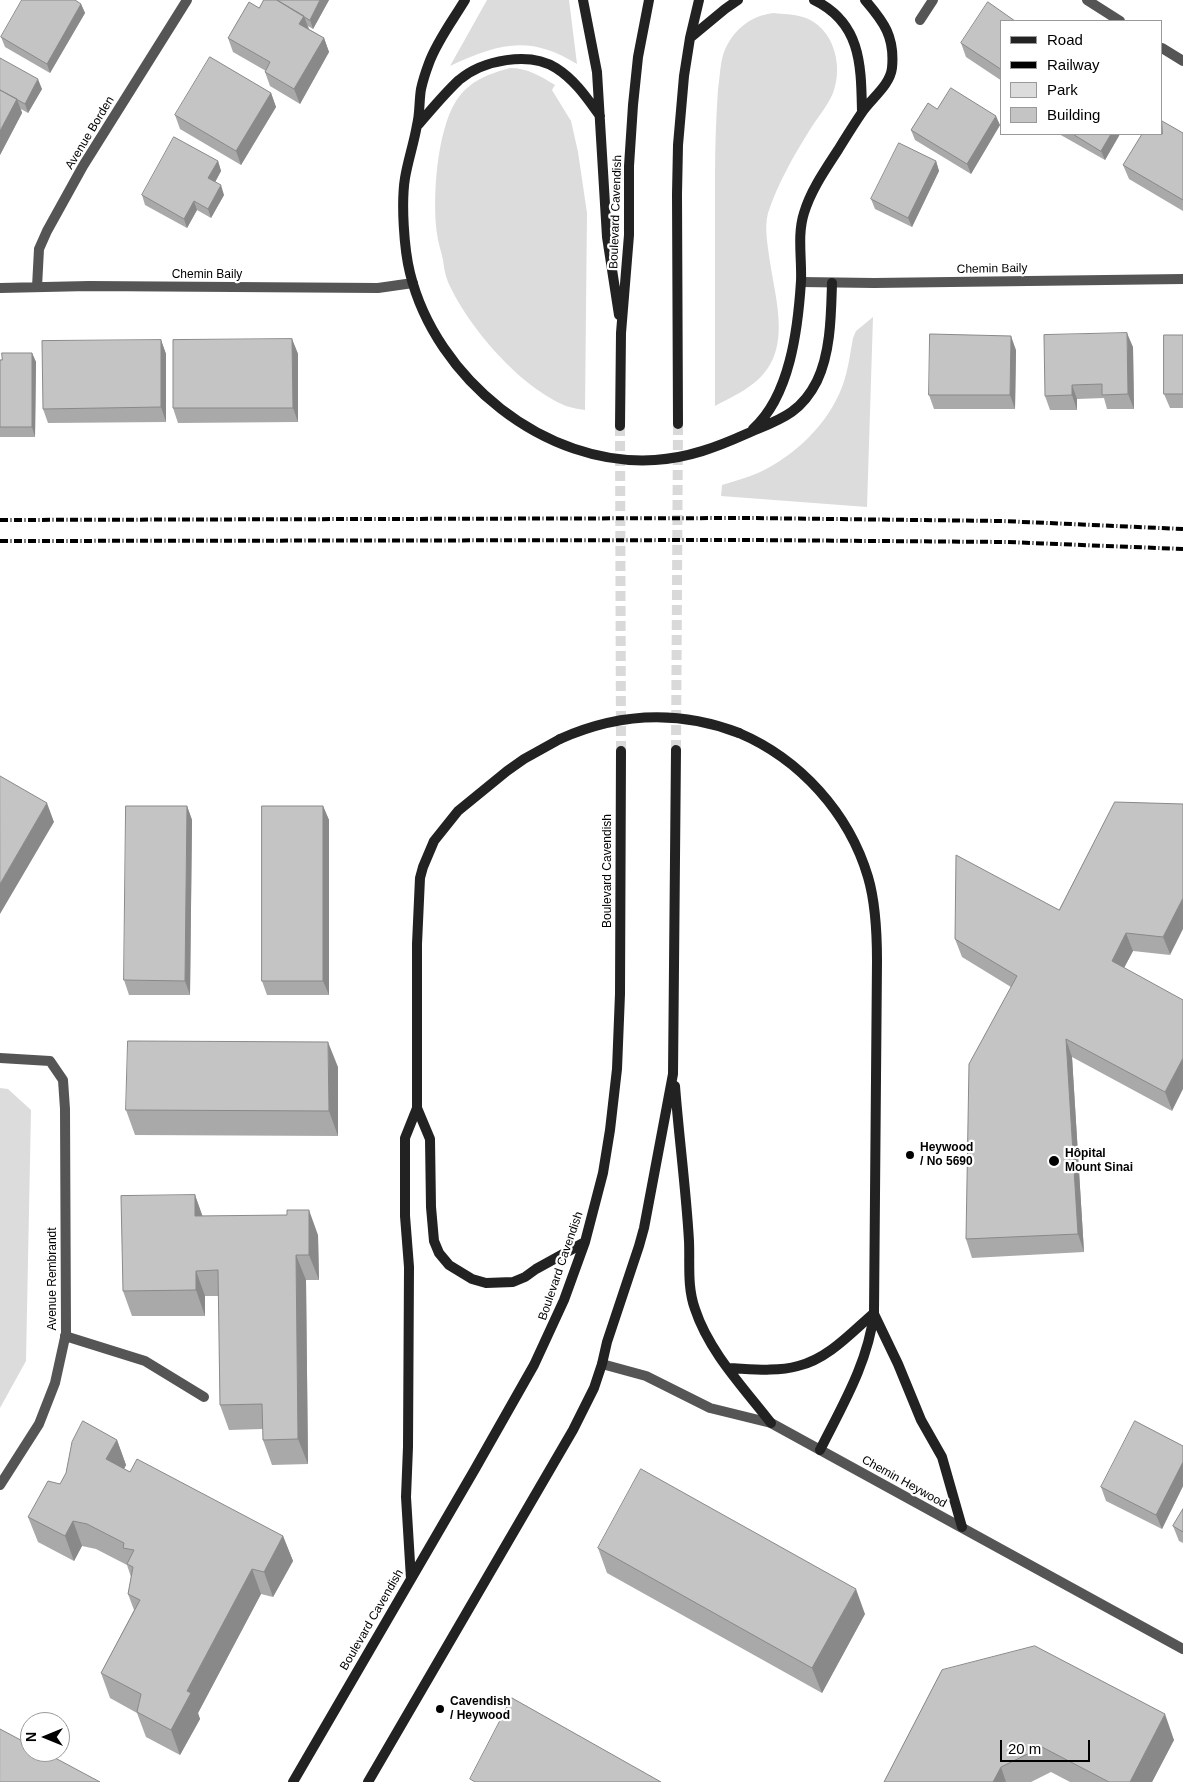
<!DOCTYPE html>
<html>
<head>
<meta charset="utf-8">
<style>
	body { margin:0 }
	#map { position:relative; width:1183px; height:1782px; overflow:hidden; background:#fff; font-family:Helvetica,sans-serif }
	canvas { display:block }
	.legend { position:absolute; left:1000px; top:20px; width:162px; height:115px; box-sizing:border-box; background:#fff; border:1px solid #999; margin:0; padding:6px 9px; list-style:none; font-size:15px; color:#000 }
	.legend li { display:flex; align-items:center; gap:10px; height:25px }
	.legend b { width:25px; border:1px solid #999 }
	.north { position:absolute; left:20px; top:1712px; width:50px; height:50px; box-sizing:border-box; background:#fff; border:1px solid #999; border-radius:50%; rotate:270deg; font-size:14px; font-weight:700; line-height:20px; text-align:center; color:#000 }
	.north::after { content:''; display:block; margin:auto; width:18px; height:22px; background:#000; clip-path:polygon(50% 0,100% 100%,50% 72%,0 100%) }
	.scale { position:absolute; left:1000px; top:1740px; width:90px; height:22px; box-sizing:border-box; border:2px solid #000; border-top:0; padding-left:6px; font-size:15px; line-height:18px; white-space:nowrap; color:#000; -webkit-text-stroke:4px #fff; paint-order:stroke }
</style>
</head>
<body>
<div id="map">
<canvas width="1183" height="1782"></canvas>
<ul class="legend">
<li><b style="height:6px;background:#222"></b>Road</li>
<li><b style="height:6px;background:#000"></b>Railway</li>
<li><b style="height:14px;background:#dcdcdc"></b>Park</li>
<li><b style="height:14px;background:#c4c4c4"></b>Building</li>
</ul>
<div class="north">N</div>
<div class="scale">20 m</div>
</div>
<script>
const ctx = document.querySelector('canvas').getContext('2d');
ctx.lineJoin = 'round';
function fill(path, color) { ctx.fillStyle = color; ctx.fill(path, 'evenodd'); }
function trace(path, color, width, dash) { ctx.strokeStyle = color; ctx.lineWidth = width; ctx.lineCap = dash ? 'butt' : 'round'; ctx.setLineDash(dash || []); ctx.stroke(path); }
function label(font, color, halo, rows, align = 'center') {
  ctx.font = font + ' Helvetica,sans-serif'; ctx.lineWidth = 4.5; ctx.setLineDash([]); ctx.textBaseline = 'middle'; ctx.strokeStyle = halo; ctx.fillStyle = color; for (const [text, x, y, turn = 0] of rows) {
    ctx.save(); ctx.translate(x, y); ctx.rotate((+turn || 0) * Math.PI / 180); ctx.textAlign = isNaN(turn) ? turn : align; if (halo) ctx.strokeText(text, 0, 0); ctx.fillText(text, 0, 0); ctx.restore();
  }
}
fill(new Path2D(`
	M 487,0 L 569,0 L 577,64 C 529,34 498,44 450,66 Z
	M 773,13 C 783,14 793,14 803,17 C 833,26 844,65 833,93 C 828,105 818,117 811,128 C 794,155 778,183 768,213 C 764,228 768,247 770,262 C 776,302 793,353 754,383 C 743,392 728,399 715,406 C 715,329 715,253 715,177 C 715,147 716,119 718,89 C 720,77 720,63 724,52 C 733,30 750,16 773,13 Z
	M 510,68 C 528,68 540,76 555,85 L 552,90 L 571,121 L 578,152 L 587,213 L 585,410 C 579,409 572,408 566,406 C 520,387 468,327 448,282 C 445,275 444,267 443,260 C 441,251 438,242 437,234 C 432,198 437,131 456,101 C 469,81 488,74 510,68 Z
	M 873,317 L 867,507 L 721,496 L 722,485 C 734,481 746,478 758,473 C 795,456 828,424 842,387 C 848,372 850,354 853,338 L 856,331 Z
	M 0,1088 L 8,1089 L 31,1110 L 26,1361 L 0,1408 Z`), '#dcdcdc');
trace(new Path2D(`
	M 620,426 L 621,751
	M 676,750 L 678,424`), '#d9d9d9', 10, [10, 5]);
trace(new Path2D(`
	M 65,1336 L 145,1361 L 204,1397`), '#555', 10);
trace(new Path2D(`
	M 1087,0 L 1120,21
	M 920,20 L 933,0
	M 1162,48 L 1183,61
	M 801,282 L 874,283 L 1183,279
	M 37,287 L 39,249 L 47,231 L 83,166 L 187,0
	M 0,288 L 89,286 L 378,288 L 413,283
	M 0,1058 L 50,1061 L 63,1080 L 65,1109 L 66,1333 L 55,1383 L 39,1424 L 0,1485
	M 602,1364 L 646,1376 L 710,1408 L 771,1423 L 1183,1649`), '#555', 10);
trace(new Path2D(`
	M 465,0 C 453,20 437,41 429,63 C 426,71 423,80 421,89 C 419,101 420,114 417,125 C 414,143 408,160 405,178 C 401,203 404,249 410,273 C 436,379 545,467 655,460 C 688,458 717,447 746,434 C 778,420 800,415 817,381 C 831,352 831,314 832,283
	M 583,0 L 597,72 L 607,237 L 619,315
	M 814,0 C 862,23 861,67 862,112
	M 690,38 L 725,9 L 738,0
	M 418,125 C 431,110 444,94 459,80 C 483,60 529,51 556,68 C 575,80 587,98 600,116
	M 678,424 L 677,194 L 678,145 L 684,76 L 690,38 L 699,0
	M 620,426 L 621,333 L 629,235 L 629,166 L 633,105 L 638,57 L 649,0
	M 753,429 C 790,396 798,329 801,281 C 802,259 797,235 804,213 C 811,190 825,170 838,150 C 846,137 854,124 863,111 C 872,98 890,85 892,68 C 895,37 884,22 865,0
	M 739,733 C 800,759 849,813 868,877 C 876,904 877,933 877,961 L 874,1313 C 868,1363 842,1406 820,1450
	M 675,1086 C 679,1138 686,1189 689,1241 C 690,1264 687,1287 695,1309 C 709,1352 744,1388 771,1423
	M 417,1108 L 430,1139 L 431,1207 L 434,1241 L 439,1253 L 449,1265 L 472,1279 L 486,1283 L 513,1282 L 525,1277 L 536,1269 L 585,1242
	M 874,1314 L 898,1364 L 921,1420 L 942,1457 L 962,1527
	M 729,1368 C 752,1369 776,1372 798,1366 C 828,1359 852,1332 874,1313
	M 411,1579 L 406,1497 L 408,1447 L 409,1267 L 405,1216 L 405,1138 L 417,1108 L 417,944 L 420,878 L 423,867 L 434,841 L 458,811 L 507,771 L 524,759 L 560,739
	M 293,1782 L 475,1469 L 534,1365 L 564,1300 L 585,1242 L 603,1173 L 610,1130 L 617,1069 L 620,994 L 621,751
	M 368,1782 L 573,1430 L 594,1388 L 602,1364 L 607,1342 L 639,1246 L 644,1228 L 673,1074 L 676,750`), '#222', 10);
trace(new Path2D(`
	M 0,520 L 747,518 L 1002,521 L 1183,529
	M 0,541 L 749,540 L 1007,542 L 1183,549`), '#000', 4, [8, 2.5, 1, 2.5]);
trace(new Path2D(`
	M 560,739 C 618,713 679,710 739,733`), '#222', 10);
fill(new Path2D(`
	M 264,0 L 329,0 L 313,29 L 308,26 L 309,29 L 324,38 L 329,52 L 300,104 L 270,86 L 265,72 L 266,71 L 233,52 L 228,38 L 259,8 Z
	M 81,4 L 85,13 L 50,73 L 5,47 L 1,37 Z
	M 1002,21 L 1002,81 L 966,57 L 961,43 Z
	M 0,58 L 42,89 L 28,113 L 21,109 L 22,113 L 0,155 Z
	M 271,93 L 276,107 L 241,165 L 180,129 L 175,115 Z
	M 937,109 L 1000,125 L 971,174 L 915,140 L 911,130 Z
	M 1183,133 L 1183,211 L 1129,179 L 1123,165 Z
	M 1059,134 L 1120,134 L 1105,160 Z
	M 218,161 L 221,171 L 215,182 L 224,195 L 211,218 L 197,210 L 187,228 L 145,205 L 142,195 Z
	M 936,161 L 939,171 L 912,227 L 875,209 L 871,199 Z
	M 1183,335 L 1183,408 L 1170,408 L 1164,394 Z
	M 292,339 L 298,354 L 298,422 L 178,423 L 173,408 Z
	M 161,340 L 166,354 L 166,422 L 48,423 L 43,409 Z
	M 1133,347 L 1134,409 L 1107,409 L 1104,398 L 1077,399 L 1077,410 L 1050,410 L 1045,396 Z
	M 1016,350 L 1015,409 L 934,409 L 929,395 Z
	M 32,353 L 36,362 L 35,437 L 0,437 L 0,360 Z
	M 1115,802 L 1170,955 L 1133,951 L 1124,968 L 1172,1111 L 1072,1057 L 1084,1252 L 972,1258 L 966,1239 L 1011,987 L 962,957 L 955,939 L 1059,910 Z
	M 187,806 L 192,820 L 190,995 L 129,995 L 124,980 Z
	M 323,806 L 329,820 L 329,995 L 267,995 L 262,981 Z
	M 338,1067 L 338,1136 L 135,1135 L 126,1110 Z
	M 195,1195 L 202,1216 L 318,1235 L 319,1280 L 306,1280 L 308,1464 L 272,1465 L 263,1440 L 263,1429 L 229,1430 L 220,1405 L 219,1296 L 205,1296 L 205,1316 L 132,1316 L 123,1291 Z
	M 117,1440 L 126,1465 L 124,1469 L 283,1536 L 293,1561 L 273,1597 L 261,1594 L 198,1713 L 200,1719 L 180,1755 L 146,1737 L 137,1713 L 110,1698 L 101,1673 L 134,1610 L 128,1594 L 131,1577 L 127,1565 L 96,1549 L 82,1546 L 74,1561 L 38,1542 L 28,1517 Z
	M 1183,1446 L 1183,1486 L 1162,1529 L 1106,1501 L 1101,1487 Z
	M 1183,1509 L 1183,1543 L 1179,1541 L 1173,1526 Z
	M 598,1548 L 865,1614 L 822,1693 L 607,1573 Z
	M 942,1670 L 1174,1740 L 1152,1782 L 1070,1782 L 1051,1772 L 1031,1782 L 884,1782 Z`), '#a9a9a9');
fill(new Path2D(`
	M 320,0 L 329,0 L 313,29 L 310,20 Z
	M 81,4 L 85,13 L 50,73 L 47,64 Z
	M 304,16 L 309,30 L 299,24 Z
	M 324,38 L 329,52 L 300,104 L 294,89 Z
	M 38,79 L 42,89 L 28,113 L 25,104 Z
	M 271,93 L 276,107 L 241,165 L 236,151 Z
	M 17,99 L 22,113 L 0,155 L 0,131 Z
	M 996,116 L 1000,125 L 971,174 L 967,164 Z
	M 1111,134 L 1120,134 L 1105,160 L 1101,151 Z
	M 218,161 L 221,171 L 212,188 L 208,178 Z
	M 936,161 L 939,171 L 912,227 L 908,218 Z
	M 221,185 L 224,195 L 211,218 L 208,209 Z
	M 194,201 L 197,210 L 187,228 L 184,219 Z
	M 1127,333 L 1133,347 L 1134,409 L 1128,394 Z
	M 1011,336 L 1016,350 L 1015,409 L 1010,395 Z
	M 292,339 L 298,354 L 298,422 L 293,408 Z
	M 161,340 L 166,354 L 166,422 L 161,407 Z
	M 32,353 L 36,362 L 35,437 L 32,427 Z
	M 1072,385 L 1077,399 L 1077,410 L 1072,395 Z
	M 47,803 L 54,822 L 0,914 L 0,884 Z
	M 187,806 L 192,820 L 190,995 L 185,981 Z
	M 323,806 L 329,820 L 329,995 L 323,981 Z
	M 1183,898 L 1183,929 L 1170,955 L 1163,937 Z
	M 1126,933 L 1133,951 L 1118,979 L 1112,961 Z
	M 1066,1039 L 1072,1057 L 1084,1252 L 1078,1234 Z
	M 328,1042 L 338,1067 L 338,1136 L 329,1111 Z
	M 1183,1058 L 1183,1089 L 1172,1111 L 1165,1092 Z
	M 195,1195 L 204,1220 L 195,1216 Z
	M 309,1210 L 318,1235 L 319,1280 L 309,1255 Z
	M 296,1255 L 306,1280 L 308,1464 L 298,1439 Z
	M 196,1271 L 205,1296 L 205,1316 L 196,1290 Z
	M 117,1440 L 126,1465 L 115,1485 L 106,1459 Z
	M 1183,1462 L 1183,1486 L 1162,1529 L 1156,1515 Z
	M 73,1521 L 82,1546 L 74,1561 L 65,1536 Z
	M 283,1536 L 293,1561 L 273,1597 L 264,1572 Z
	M 252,1569 L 261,1594 L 198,1713 L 200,1719 L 180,1755 L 171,1730 L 187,1691 Z
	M 856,1589 L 865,1614 L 822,1693 L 812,1668 Z
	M 1165,1714 L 1174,1740 L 1152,1782 L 1130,1782 Z
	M 1001,1767 L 1006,1782 L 993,1782 Z`), '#898989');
const building = new Path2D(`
	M 22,0 L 75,0 L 81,4 L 47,64 L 1,37 Z
	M 264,0 L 277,0 L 304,16 L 299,24 L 324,38 L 294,89 L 265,72 L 270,62 L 228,38 L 249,2 L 259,8 Z
	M 277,0 L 320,0 L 310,20 Z
	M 988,2 L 1015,21 L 1002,21 L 1002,70 L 961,43 Z
	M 210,57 L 271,93 L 236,151 L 175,115 Z
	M 0,58 L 38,79 L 25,104 L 0,90 Z
	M 951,88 L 996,116 L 967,164 L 911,130 L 928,103 L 937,109 Z
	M 0,90 L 17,99 L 0,131 Z
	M 1162,121 L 1183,133 L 1183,200 L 1123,165 L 1142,134 L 1162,134 Z
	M 1073,134 L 1111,134 L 1101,151 Z
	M 174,137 L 218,161 L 208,178 L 221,185 L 208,209 L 194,201 L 184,219 L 142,195 Z
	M 899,143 L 936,161 L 908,218 L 871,199 Z
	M 1127,333 L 1128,394 L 1102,395 L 1102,384 L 1072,385 L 1072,395 L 1045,396 L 1044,335 Z
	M 930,334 L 1011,336 L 1010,395 L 929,395 Z
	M 1164,335 L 1183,335 L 1183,394 L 1164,394 Z
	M 292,339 L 293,408 L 173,408 L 173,340 Z
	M 161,340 L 161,407 L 43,409 L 42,341 Z
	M 2,353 L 32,353 L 32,427 L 0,427 L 0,360 L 2,360 Z
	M 0,776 L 47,803 L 0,884 Z
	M 1115,802 L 1183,804 L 1183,898 L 1163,937 L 1126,933 L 1112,961 L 1183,1000 L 1183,1058 L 1165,1092 L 1066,1039 L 1078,1234 L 966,1239 L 969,1064 L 1017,976 L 955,939 L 956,855 L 1059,910 Z
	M 126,806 L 187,806 L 185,981 L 124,980 Z
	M 262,806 L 323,806 L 323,981 L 262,981 Z
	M 128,1041 L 328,1042 L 329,1111 L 126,1110 Z
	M 195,1195 L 195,1216 L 287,1215 L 287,1210 L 309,1210 L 309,1255 L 296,1255 L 298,1439 L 263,1440 L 262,1404 L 220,1405 L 218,1270 L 196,1271 L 196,1290 L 123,1291 L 121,1196 Z
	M 83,1421 L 117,1440 L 106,1459 L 130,1472 L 137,1459 L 283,1536 L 264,1572 L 252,1569 L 187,1691 L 191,1693 L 171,1730 L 137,1712 L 141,1694 L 101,1673 L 140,1600 L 128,1594 L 133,1567 L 127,1564 L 134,1550 L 123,1548 L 124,1543 L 87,1524 L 73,1521 L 65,1536 L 28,1517 L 48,1481 L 60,1484 L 66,1473 L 72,1442 Z
	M 1135,1421 L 1183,1446 L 1183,1462 L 1156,1515 L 1101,1487 Z
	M 641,1469 L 856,1589 L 812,1668 L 598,1548 Z
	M 1183,1509 L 1183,1532 L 1173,1526 Z
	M 1035,1646 L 1165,1714 L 1130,1782 L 1109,1782 L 1042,1747 L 1001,1767 L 993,1782 L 884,1782 L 942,1670 Z
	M 512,1698 L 661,1782 L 475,1782 L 470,1779 Z
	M 0,1729 L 30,1745 L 30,1752 L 44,1752 L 100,1782 L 0,1782 Z`);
fill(building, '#c4c4c4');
trace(building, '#898989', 1);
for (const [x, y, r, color] of [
	[910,1155,5,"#000"],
	[1054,1161,6,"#000"],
	[440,1709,5,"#000"]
]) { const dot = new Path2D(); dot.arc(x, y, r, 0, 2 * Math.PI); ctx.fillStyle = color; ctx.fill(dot); trace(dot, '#fff', 2); }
label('12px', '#000', '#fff', [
	["Avenue Borden",90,133,-59],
	["Boulevard Cavendish",616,212,-88],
	["Chemin Baily",992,269,-1],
	["Chemin Baily",207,275],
	["Boulevard Cavendish",608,871,-90],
	["Boulevard Cavendish",561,1266,-71],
	["Avenue Rembrandt",53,1279,-90],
	["Chemin Heywood",904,1482,29],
	["Boulevard Cavendish",372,1620,-60]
]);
label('bold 12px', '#000', '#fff', [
	["Heywood",920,1148],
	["/ No 5690",920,1162],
	["Hôpital",1065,1154],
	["Mount Sinai",1065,1168],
	["Cavendish",450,1702],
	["/ Heywood",450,1716]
], 'left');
</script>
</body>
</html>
